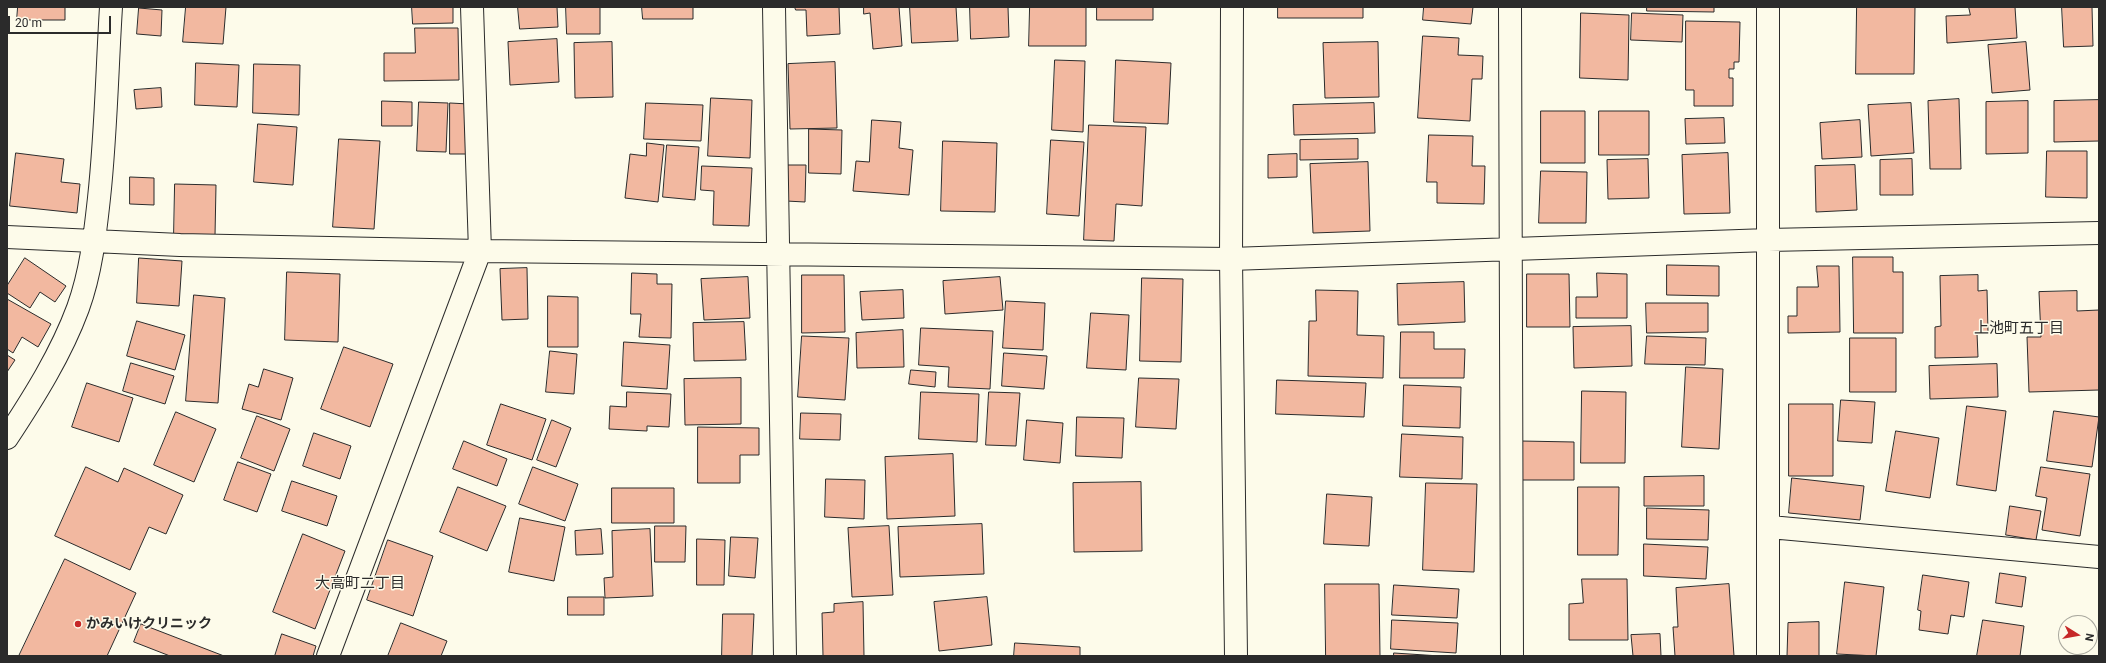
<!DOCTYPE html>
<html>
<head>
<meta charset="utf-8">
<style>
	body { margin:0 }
	#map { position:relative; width:2106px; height:663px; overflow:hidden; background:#fdfbea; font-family:Roboto,sans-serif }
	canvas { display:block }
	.frame { position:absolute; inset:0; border:8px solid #2b2b2b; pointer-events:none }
	.north { position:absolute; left:2058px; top:615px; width:40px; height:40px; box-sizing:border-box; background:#fdfbea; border:1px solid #a9a89e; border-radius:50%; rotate:101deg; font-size:11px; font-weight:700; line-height:16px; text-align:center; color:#2b2b2b }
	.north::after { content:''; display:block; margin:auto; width:14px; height:18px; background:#c62828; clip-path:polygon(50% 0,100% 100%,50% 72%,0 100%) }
	.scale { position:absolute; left:8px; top:16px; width:103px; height:18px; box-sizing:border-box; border:2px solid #2b2b2b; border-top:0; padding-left:5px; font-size:12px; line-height:14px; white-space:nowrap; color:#2b2b2b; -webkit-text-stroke:3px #fdfbea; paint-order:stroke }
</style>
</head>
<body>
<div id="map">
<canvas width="2106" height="663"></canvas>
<div class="frame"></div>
<div class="north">N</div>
<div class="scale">20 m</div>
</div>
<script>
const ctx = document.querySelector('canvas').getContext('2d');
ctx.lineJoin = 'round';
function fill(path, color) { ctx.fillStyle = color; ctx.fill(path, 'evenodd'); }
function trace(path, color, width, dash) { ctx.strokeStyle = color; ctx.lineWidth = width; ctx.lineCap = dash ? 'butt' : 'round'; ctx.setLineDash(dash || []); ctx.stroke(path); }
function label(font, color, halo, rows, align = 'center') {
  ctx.font = font + ' Roboto,"Noto Sans JP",sans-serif'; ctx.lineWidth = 3; ctx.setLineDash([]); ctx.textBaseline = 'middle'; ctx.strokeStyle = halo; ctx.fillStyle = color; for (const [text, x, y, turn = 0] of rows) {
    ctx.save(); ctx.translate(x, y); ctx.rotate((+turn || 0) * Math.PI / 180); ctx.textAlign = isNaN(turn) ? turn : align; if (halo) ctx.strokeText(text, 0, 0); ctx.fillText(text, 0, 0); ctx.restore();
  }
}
const building = new Path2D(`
	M 18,7 L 65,7 L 65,20 L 17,20 Z
	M 186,7 L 226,7 L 223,44 L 183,42 Z
	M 412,7 L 453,7 L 453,23 L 413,24 Z
	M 518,7 L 557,7 L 558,27 L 520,29 Z
	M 566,7 L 600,7 L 600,34 L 567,34 Z
	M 642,7 L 693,7 L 693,19 L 643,19 Z
	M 795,7 L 839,7 L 840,34 L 807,36 L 806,10 L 796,10 Z
	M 864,7 L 899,7 L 902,46 L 873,49 L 870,13 L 864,14 Z
	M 910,7 L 956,7 L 958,41 L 912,43 Z
	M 970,7 L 1008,7 L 1009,37 L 971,39 Z
	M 1030,7 L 1086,7 L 1086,46 L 1029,46 Z
	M 1097,7 L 1153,7 L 1153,20 L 1097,20 Z
	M 1278,7 L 1363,7 L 1363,18 L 1278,18 Z
	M 1424,7 L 1473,7 L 1471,24 L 1423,20 Z
	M 1647,7 L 1714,7 L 1714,12 L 1647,11 Z
	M 1857,7 L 1915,7 L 1914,74 L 1856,74 Z
	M 1969,7 L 2015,7 L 2017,38 L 1947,43 L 1946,16 L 1970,15 Z
	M 2062,7 L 2092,7 L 2093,46 L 2064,47 Z
	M 139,8 L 162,10 L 161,36 L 137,34 Z
	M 1581,13 L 1629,15 L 1628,80 L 1580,78 Z
	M 1632,13 L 1683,15 L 1682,42 L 1631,40 Z
	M 1686,21 L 1740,22 L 1739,62 L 1734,62 L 1734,69 L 1729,69 L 1729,78 L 1733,78 L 1733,106 L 1694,106 L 1694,90 L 1686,90 Z
	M 415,28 L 458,28 L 459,80 L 384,81 L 384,53 L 415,53 Z
	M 1423,36 L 1459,38 L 1458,55 L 1483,56 L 1482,79 L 1472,79 L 1470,121 L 1418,118 Z
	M 557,39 L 559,82 L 510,85 L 508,42 Z
	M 612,42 L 613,97 L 575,98 L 574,43 Z
	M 1378,42 L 1379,97 L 1325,98 L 1323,43 Z
	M 2026,42 L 2030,90 L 1992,93 L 1988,45 Z
	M 1055,60 L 1085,61 L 1083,132 L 1052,130 Z
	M 1116,60 L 1171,63 L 1168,124 L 1114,122 Z
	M 835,62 L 837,128 L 790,129 L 788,64 Z
	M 196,63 L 239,65 L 237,107 L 195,105 Z
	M 254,64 L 300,65 L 299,115 L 253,113 Z
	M 161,88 L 162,107 L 136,109 L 134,90 Z
	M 711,98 L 752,100 L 750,158 L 708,156 Z
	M 1959,99 L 1961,169 L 1930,169 L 1928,101 Z
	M 2099,100 L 2099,141 L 2054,142 L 2054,101 Z
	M 382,101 L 412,102 L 412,126 L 382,126 Z
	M 2028,101 L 2028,153 L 1986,154 L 1986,102 Z
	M 419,102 L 448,103 L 446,152 L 417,151 Z
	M 450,103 L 469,104 L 468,154 L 450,154 Z
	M 646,103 L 703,105 L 701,141 L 644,139 Z
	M 1374,103 L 1375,133 L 1294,135 L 1293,105 Z
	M 1911,103 L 1914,153 L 1871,156 L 1868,105 Z
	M 1541,111 L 1585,111 L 1585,163 L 1541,163 Z
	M 1599,111 L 1649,111 L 1649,155 L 1599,155 Z
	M 1724,118 L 1725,143 L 1686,144 L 1685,119 Z
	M 872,120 L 901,122 L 899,148 L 913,150 L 909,195 L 853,191 L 856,161 L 869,162 Z
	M 1860,120 L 1862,157 L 1822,159 L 1820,123 Z
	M 258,124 L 297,127 L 293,185 L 254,182 Z
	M 1089,125 L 1146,127 L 1142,206 L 1116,204 L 1114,241 L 1084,240 Z
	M 809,129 L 842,130 L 841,174 L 809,173 Z
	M 1429,135 L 1473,136 L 1472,166 L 1485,166 L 1484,204 L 1437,203 L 1437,182 L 1427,182 Z
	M 339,139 L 380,141 L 374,229 L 333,227 Z
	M 1358,139 L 1358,159 L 1300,160 L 1300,140 Z
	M 1051,140 L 1084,142 L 1079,216 L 1047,214 Z
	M 943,141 L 997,143 L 995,212 L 941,211 Z
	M 647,143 L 664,145 L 658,202 L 625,198 L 630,154 L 646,156 Z
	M 667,145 L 699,147 L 695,200 L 663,197 Z
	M 2047,151 L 2087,151 L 2087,198 L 2046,197 Z
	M 16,153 L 64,159 L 61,182 L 80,184 L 77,213 L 10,206 Z
	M 1728,153 L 1730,213 L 1684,214 L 1682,155 Z
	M 1297,154 L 1297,177 L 1268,178 L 1268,155 Z
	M 1648,159 L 1649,198 L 1608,199 L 1607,160 Z
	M 1912,159 L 1913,195 L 1880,195 L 1880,160 Z
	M 1368,162 L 1370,231 L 1313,233 L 1310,164 Z
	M 787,165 L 806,165 L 805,202 L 786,201 Z
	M 1855,165 L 1857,210 L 1816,212 L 1815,166 Z
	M 702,166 L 752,168 L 749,226 L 713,225 L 714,191 L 701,190 Z
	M 1541,171 L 1587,172 L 1586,223 L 1539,223 Z
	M 130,177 L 154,178 L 154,205 L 130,204 Z
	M 175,184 L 216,185 L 215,236 L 174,234 Z
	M 1853,257 L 1893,257 L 1893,272 L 1903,272 L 1903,333 L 1854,333 Z
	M 25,258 L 66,286 L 55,302 L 40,292 L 30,308 L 7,293 L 7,286 Z
	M 139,258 L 182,261 L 179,306 L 137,303 Z
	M 1667,265 L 1719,266 L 1719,296 L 1667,295 Z
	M 1817,266 L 1839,266 L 1840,332 L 1788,333 L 1788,316 L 1797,316 L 1797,287 L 1818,287 Z
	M 527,268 L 528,319 L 502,320 L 500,269 Z
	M 287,272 L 340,274 L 338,342 L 285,340 Z
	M 632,273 L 657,274 L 657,284 L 672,284 L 671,338 L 639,337 L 641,314 L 631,314 Z
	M 1597,273 L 1627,274 L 1627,318 L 1576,318 L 1576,297 L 1597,297 Z
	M 1527,274 L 1569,274 L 1570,327 L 1527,327 Z
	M 802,275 L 844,275 L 845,332 L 802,333 Z
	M 1978,275 L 1978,291 L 1987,290 L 1988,332 L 1977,333 L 1978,357 L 1935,358 L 1935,327 L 1941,326 L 1940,276 Z
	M 748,277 L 750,318 L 704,320 L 701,279 Z
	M 1000,277 L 1003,310 L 945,314 L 943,281 Z
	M 1142,278 L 1183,279 L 1181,362 L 1140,361 Z
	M 1464,282 L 1465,322 L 1398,325 L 1397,284 Z
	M 903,290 L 904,318 L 862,320 L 860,292 Z
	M 1316,290 L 1358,291 L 1357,335 L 1384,336 L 1383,378 L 1308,376 L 1309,321 L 1316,321 Z
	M 2077,291 L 2077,311 L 2099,310 L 2099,390 L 2029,392 L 2027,337 L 2041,337 L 2039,292 Z
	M 194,295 L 225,298 L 218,403 L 186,401 Z
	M 548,296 L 578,297 L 578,347 L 548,347 Z
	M 7,299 L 51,324 L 38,347 L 22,337 L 13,353 L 7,349 Z
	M 1006,301 L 1045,303 L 1043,350 L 1003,348 Z
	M 1646,303 L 1708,303 L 1708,332 L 1647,333 Z
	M 1091,313 L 1129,315 L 1126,370 L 1087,368 Z
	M 137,321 L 185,335 L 175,370 L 127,356 Z
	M 744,322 L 746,360 L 694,361 L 693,323 Z
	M 1631,326 L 1632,366 L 1574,368 L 1573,327 Z
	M 921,328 L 993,331 L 990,389 L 948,387 L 949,367 L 919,365 Z
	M 903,330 L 904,367 L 857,368 L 856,333 Z
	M 1401,332 L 1434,332 L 1434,349 L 1465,349 L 1464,378 L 1400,378 Z
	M 802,336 L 849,338 L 845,400 L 798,397 Z
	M 1647,336 L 1706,338 L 1705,365 L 1645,364 Z
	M 1850,338 L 1896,338 L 1896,392 L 1850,392 Z
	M 624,342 L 670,345 L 667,389 L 622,386 Z
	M 344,347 L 393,364 L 370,427 L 321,409 Z
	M 550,351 L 577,354 L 574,394 L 546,392 Z
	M 1004,353 L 1047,356 L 1044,389 L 1002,386 Z
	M 7,355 L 15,360 L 7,372 Z
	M 131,363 L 174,376 L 165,404 L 123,391 Z
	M 1997,364 L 1998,397 L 1930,399 L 1929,366 Z
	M 1686,367 L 1723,369 L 1719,449 L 1682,447 Z
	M 264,369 L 293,378 L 281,420 L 242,409 L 249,384 L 258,387 Z
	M 911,370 L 936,372 L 935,387 L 909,384 Z
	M 741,378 L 741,424 L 685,425 L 684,379 Z
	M 1139,378 L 1179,379 L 1176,429 L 1136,427 Z
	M 1277,380 L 1366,383 L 1364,417 L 1276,414 Z
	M 87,383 L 133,398 L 119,442 L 72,427 Z
	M 1404,385 L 1461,387 L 1460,428 L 1403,426 Z
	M 1582,391 L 1626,392 L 1625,463 L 1581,463 Z
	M 627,392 L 671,394 L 669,427 L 647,426 L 647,431 L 609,429 L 610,406 L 626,407 Z
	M 921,392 L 979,394 L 977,442 L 919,439 Z
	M 989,392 L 1020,393 L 1016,446 L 986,445 Z
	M 1841,400 L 1875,402 L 1872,443 L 1838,441 Z
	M 501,404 L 546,419 L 532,460 L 487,445 Z
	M 1789,404 L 1833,404 L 1833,476 L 1789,476 Z
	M 1967,406 L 2006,411 L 1996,491 L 1957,485 Z
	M 2054,411 L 2099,417 L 2092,467 L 2047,461 Z
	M 176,412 L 216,429 L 194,482 L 154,465 Z
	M 801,413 L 841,414 L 840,440 L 800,439 Z
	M 257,416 L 290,429 L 274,471 L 241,458 Z
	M 1077,417 L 1124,418 L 1122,458 L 1076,456 Z
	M 552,420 L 571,428 L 556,467 L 537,460 Z
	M 1027,420 L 1063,423 L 1060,463 L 1024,460 Z
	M 698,427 L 759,428 L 759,455 L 740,455 L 740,483 L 698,483 Z
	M 1896,431 L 1939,438 L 1930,498 L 1886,491 Z
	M 314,433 L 351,446 L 340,479 L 303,466 Z
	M 1402,434 L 1463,437 L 1462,479 L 1400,477 Z
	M 464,441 L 507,459 L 497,486 L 453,469 Z
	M 1521,441 L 1574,442 L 1574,480 L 1520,480 Z
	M 953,454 L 955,516 L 887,519 L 885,457 Z
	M 238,462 L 271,474 L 257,512 L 224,500 Z
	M 86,467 L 118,482 L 124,468 L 183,495 L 166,534 L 149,527 L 130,570 L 55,536 Z
	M 533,467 L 578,484 L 565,521 L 519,504 Z
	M 2041,467 L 2090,474 L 2080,536 L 2042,530 L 2047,498 L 2036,496 Z
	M 1704,476 L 1704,506 L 1644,506 L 1644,477 Z
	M 1792,478 L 1864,486 L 1860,520 L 1789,513 Z
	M 826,479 L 865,480 L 864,519 L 825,517 Z
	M 292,481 L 337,496 L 327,526 L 282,511 Z
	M 1141,482 L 1142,551 L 1074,552 L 1073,483 Z
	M 1426,483 L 1477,484 L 1474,572 L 1423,570 Z
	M 458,487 L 506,506 L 487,551 L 440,532 Z
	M 1578,487 L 1619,487 L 1618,555 L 1578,555 Z
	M 612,488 L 674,488 L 674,523 L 612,523 Z
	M 1327,494 L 1372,497 L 1369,546 L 1324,544 Z
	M 2010,506 L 2041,511 L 2036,540 L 2006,535 Z
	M 1647,508 L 1709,510 L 1708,540 L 1647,539 Z
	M 520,518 L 565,527 L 554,581 L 509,572 Z
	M 982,524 L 984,574 L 900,577 L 898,527 Z
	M 655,526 L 686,526 L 685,562 L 655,562 Z
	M 889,526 L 893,595 L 852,597 L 848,528 Z
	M 601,529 L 603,554 L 576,555 L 575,531 Z
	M 650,529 L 653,596 L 605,598 L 604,578 L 613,577 L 612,531 Z
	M 303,534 L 345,551 L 315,629 L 273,612 Z
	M 731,537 L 758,538 L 755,578 L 729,576 Z
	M 697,539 L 725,540 L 724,585 L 697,585 Z
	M 388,540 L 433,556 L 413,616 L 367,600 Z
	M 1644,544 L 1708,547 L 1706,579 L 1644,576 Z
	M 65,559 L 136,593 L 107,656 L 19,656 Z
	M 2000,573 L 2026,577 L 2022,607 L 1996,603 Z
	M 1923,575 L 1969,582 L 1964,617 L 1951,615 L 1948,634 L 1919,630 L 1921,611 L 1918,610 Z
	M 1582,579 L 1627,579 L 1628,640 L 1569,640 L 1569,604 L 1583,603 Z
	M 1845,582 L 1884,587 L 1876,656 L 1837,654 Z
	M 1325,584 L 1379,584 L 1380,656 L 1326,656 Z
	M 1729,584 L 1734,656 L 1675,656 L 1673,627 L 1678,627 L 1676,588 Z
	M 1394,585 L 1459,589 L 1457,618 L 1392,615 Z
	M 568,597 L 604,597 L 604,615 L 568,615 Z
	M 987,597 L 992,645 L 939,651 L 934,602 Z
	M 863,602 L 864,656 L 823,656 L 822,613 L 834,612 L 834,604 Z
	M 723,614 L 754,614 L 752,656 L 722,656 Z
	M 1392,620 L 1458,623 L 1456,653 L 1391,649 Z
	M 1983,620 L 2024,626 L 2020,656 L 1977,656 Z
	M 1819,622 L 1819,656 L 1787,656 L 1788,623 Z
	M 401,623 L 447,641 L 441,656 L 388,656 Z
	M 141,624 L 224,656 L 170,656 L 134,642 Z
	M 282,634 L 316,646 L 313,656 L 275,656 Z
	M 1660,634 L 1661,656 L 1633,656 L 1631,635 Z
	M 1015,643 L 1080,647 L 1080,656 L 1014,656 Z
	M 1394,653 L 1440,656 L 1394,656 Z`);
fill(building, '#f2b8a0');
trace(building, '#2b2b2b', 1);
const street = new Path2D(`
	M 774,7 L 785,656
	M 1510,7 L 1512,656
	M 7,237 L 180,245 L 480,251 L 1231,259 L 1768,240 L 2099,233
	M 7,438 C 34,397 61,354 78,308 C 91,272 95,235 99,198 C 106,134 107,71 111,7
	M 1770,527 L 2099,557
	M 328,656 L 480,251 L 472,7
	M 1768,656 L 1768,7`);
const secondary = new Path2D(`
	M 1232,7 L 1231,259 L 1236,656`);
trace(street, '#2b2b2b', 24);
trace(secondary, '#2b2b2b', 24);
trace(street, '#fdfbea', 22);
trace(secondary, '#fdfbea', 22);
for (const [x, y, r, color] of [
	[78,624,4,"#c62828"]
]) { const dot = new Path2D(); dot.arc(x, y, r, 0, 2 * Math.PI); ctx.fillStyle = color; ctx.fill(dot); trace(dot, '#fdfbea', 1.5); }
label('bold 14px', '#2b2b2b', '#fdfbea', [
	["かみいけクリニック",86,624]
], 'left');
label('15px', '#2b2b2b', '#fdfbea', [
	["上池町五丁目",2019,329],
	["大高町二丁目",360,584]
]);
</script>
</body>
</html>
